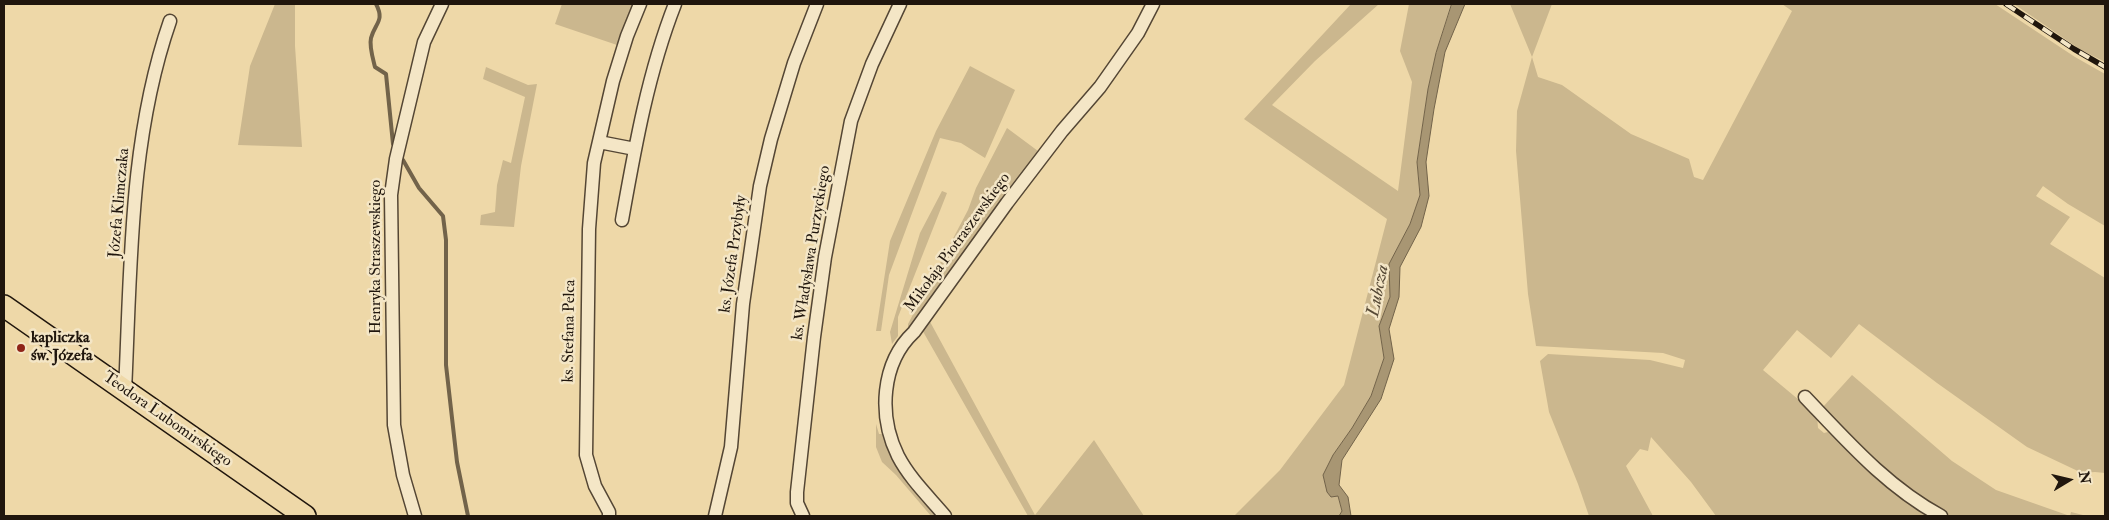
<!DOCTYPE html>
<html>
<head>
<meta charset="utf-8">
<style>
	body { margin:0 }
	#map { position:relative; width:2109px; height:520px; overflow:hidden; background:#eed8a8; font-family:"IM FELL Double Pica",serif }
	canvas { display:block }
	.frame { position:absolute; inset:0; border:5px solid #20160d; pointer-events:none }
	.north { position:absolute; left:2044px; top:455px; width:50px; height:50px; -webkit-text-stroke:4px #f4e6c6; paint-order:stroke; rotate:81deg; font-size:14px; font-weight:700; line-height:20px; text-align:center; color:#20160d }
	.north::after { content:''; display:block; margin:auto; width:18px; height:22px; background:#20160d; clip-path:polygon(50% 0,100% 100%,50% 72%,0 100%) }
</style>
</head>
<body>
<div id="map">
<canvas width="2109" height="520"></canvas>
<div class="frame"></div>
<div class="north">N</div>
</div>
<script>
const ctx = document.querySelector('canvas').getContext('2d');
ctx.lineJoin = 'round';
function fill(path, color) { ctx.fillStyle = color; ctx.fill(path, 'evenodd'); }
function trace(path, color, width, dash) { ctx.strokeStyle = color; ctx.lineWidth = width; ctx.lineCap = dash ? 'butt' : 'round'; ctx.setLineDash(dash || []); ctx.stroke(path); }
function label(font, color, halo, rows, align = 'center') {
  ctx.font = font + ' "IM FELL Double Pica",serif'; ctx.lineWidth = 5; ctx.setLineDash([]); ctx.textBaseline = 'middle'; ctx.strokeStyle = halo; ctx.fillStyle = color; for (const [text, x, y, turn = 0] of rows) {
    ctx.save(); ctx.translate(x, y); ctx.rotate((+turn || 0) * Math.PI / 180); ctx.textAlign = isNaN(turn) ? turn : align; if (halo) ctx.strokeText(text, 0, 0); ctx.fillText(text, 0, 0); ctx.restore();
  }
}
fill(new Path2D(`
	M 275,4 L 295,4 L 295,46 L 302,147 L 238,145 L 250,66 Z
	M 562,4 L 635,4 L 620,46 L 555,24 Z
	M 1351,4 L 1379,4 L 1315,61 L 1272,105 L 1398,191 L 1412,82 L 1400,51 L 1409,4 L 1452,4 L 1436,53 L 1428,89 L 1417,162 L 1420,195 L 1410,224 L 1389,264 L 1390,297 L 1379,326 L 1384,358 L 1371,396 L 1352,428 L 1333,455 L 1338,496 L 1342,511 L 1339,516 L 1234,516 L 1280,470 L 1344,385 L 1387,219 L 1244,119 Z
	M 1510,4 L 1552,4 L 1532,57 L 1538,77 L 1562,85 L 1631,134 L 1689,159 L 1694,177 L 1703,180 L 1792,11 L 1782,4 L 1995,4 L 2075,57 L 2105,74 L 2105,226 L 2068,204 L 2043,186 L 2036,196 L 2070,217 L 2050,244 L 2105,278 L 2105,473 L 2095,472 L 2082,473 L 2027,447 L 1937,383 L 1859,324 L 1831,358 L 1797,330 L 1763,370 L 1817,415 L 1818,428 L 1824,433 L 1828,432 L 1890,489 L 1927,516 L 1716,516 L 1691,482 L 1651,437 L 1648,451 L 1640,449 L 1626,466 L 1653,516 L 1589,516 L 1578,484 L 1549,412 L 1540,361 L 1548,354 L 1650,360 L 1683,368 L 1685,360 L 1663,353 L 1536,346 L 1528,294 L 1516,151 L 1517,111 L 1532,57 Z
	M 2014,4 L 2105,4 L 2105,62 L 2081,50 Z
	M 970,66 L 1015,90 L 985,158 L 961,143 L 940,138 L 889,275 L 881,331 L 876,331 L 890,241 L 936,131 Z
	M 486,67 L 528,85 L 537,84 L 521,166 L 514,227 L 480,225 L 481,215 L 495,212 L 497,185 L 503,160 L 511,163 L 525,97 L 483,79 Z
	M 1007,128 L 1038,151 L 908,332 L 908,324 L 968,210 L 976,188 Z
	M 942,191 L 947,193 L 898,317 L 898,336 L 892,344 L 890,332 L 920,233 Z
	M 928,318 L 1035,515 L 1094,440 L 1144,516 L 1028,516 L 921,328 Z
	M 1852,375 L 1952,461 L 1996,490 L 2070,516 L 2071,512 L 2087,516 L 1951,516 L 1905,487 L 1822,408 Z
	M 876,424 L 879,434 L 886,434 L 940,516 L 931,516 L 896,475 L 882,462 L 876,447 Z`), '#cbb78e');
const water = new Path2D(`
	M 1452,4 L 1465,4 L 1445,52 L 1434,109 L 1426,162 L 1429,196 L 1421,227 L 1400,267 L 1399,297 L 1389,329 L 1394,359 L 1381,399 L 1342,460 L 1339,485 L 1348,497 L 1351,516 L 1339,516 L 1342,511 L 1338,496 L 1331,497 L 1327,492 L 1323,475 L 1333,455 L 1352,428 L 1371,396 L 1384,358 L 1379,326 L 1390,297 L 1389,264 L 1410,224 L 1420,195 L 1417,162 L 1428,89 L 1436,53 Z`);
fill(water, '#a89673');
trace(water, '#72634a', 1);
trace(new Path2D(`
	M 376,4 C 385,21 375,23 371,38 C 369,46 373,59 375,67 L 386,74 L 393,144
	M 403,160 L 419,188 L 443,216 L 446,240 L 446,365 L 457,462 L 468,516`), '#72634a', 4);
const minor = new Path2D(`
	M 599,142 L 635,149
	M 622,220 C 635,147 648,73 675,4
	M 125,391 C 131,267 129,139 170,21
	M 1805,397 C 1847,441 1887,487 1941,516
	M 415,516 L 403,475 L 394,425 L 391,195 L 396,159 L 424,42 L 442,4
	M 609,516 L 609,512 L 595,486 L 586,455 L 589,229 L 594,163 L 613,81 L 627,36 L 640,4
	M 715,516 L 731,447 L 743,304 L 760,186 L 771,139 L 794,63 L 817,4
	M 803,516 L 797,503 L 797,492 L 814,337 L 825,257 L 851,121 L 872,64 L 900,4
	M 945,516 C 929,497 910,479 898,456 C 878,416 881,363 914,332 L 1007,203 L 1062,131 L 1100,87 L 1138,33 L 1153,4`);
const trunk = new Path2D(`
	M 4,306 L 305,516`);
trace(minor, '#544634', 15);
trace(trunk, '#20160d', 24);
trace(minor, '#f4e6c6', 12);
trace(trunk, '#eed8a8', 21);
const rail = new Path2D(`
	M 2006,4 L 2074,49 L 2105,67`);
trace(rail, '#20160d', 5.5);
trace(rail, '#f4e6c6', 4, [11]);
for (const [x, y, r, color] of [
	[21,348,5,"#8f2418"]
]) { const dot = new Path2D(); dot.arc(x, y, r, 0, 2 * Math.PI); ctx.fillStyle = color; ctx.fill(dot); trace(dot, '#f4e6c6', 2); }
label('16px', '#20160d', '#f4e6c6', [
	["Józefa Klimczaka",120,203,-85],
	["Mikołaja Piotraszewskiego",958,243,-54],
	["ks. Władysława Purzyckiego",812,253,-81],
	["ks. Józefa Przybyły",734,254,-82],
	["Henryka Straszewskiego",377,257,-90],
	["ks. Stefana Pelca",570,331,-89],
	["Teodora Lubomirskiego",167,420,35]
]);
label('bold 16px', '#20160d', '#f4e6c6', [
	["kapliczka",31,339],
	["św. Józefa",31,357]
], 'left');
label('italic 18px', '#564936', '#f4e6c6', [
	["Lubcza",1379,291,-79]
]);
</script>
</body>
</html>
